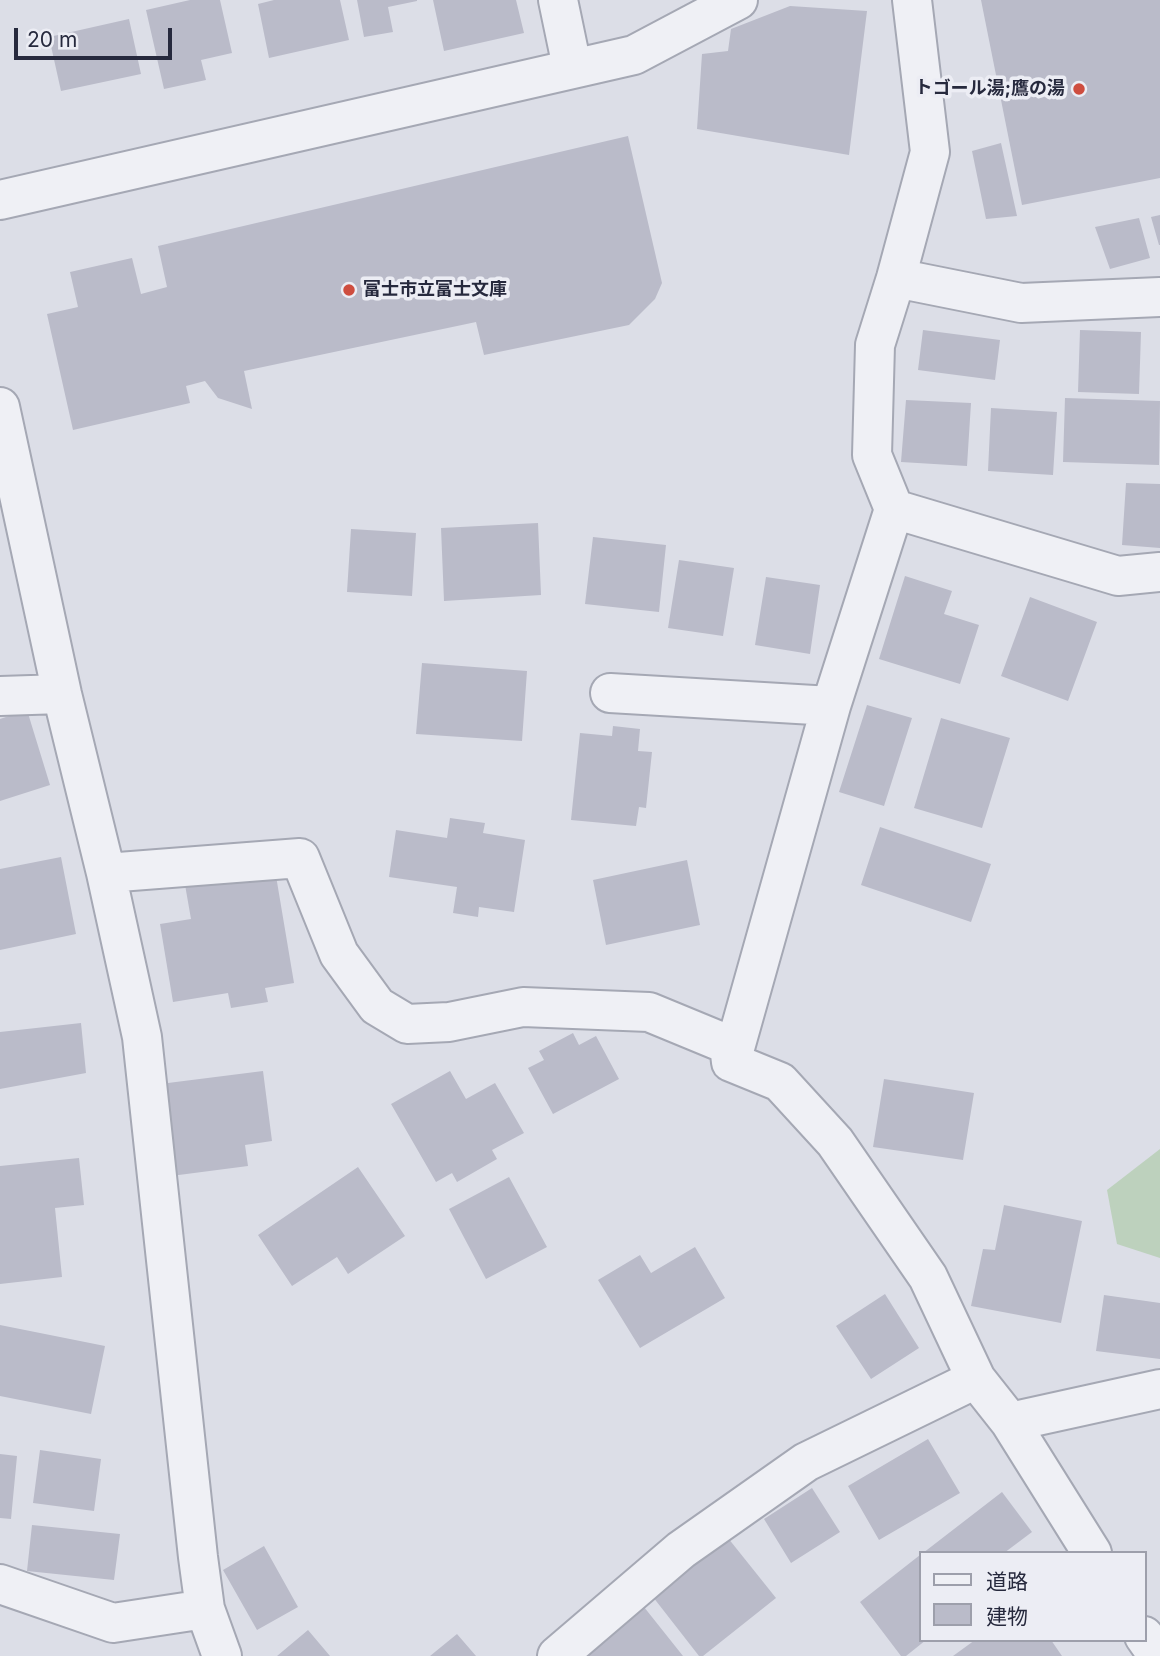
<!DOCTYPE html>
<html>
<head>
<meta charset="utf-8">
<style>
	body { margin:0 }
	#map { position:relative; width:1160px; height:1656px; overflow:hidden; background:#dcdee7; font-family:Inter,"Noto Sans JP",sans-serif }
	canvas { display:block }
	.legend { position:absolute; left:919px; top:1551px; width:228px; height:91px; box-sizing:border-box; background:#ecedf4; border:2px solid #9d9fab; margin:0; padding:9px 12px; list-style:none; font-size:21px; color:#26293d }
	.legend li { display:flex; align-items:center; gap:14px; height:35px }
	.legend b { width:35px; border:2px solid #9d9fab }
	.scale { position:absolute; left:14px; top:28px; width:158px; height:32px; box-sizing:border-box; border:4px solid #26293d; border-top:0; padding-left:9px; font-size:21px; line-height:24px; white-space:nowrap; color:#26293d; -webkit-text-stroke:5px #ecedf4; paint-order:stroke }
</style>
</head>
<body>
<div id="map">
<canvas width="1160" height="1656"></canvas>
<ul class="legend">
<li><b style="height:9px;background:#eff0f5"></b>道路</li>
<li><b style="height:19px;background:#babbc9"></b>建物</li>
</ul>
<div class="scale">20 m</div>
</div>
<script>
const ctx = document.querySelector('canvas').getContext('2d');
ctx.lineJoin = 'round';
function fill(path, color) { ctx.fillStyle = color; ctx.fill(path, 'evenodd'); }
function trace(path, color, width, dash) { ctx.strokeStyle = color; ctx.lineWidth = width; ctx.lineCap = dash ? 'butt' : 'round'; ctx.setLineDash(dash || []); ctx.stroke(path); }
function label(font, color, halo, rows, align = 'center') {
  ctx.font = font + ' Inter,"Noto Sans JP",sans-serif'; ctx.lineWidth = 7; ctx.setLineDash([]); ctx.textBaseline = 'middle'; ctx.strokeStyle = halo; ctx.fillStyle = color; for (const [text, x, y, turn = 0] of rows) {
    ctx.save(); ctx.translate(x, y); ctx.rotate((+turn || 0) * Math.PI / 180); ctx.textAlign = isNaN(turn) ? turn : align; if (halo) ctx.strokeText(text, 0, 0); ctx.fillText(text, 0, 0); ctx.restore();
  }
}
fill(new Path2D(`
	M 1160,1149 L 1160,1258 L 1117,1244 L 1107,1190 Z`), '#bdd1bd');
fill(new Path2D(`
	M 190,0 L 220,0 L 232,53 L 201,60 L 206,80 L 164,89 L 146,10 Z
	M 274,0 L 340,0 L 349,40 L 269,58 L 258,4 Z
	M 357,0 L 417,0 L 417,1 L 388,7 L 393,32 L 364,37 Z
	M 433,0 L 516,0 L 524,33 L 444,51 Z
	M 981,0 L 1160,0 L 1160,178 L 1022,205 Z
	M 790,6 L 867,11 L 849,155 L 697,129 L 702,54 L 728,51 L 731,29 Z
	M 129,19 L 141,74 L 61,91 L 49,37 Z
	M 628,136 L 662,283 L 655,299 L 629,325 L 484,355 L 476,322 L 244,371 L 252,409 L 218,398 L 205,381 L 186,386 L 190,403 L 73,430 L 47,314 L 78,307 L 70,272 L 132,258 L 141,294 L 167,287 L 158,246 Z
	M 1001,143 L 1017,216 L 986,219 L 972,151 Z
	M 1160,215 L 1160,245 L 1159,245 L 1151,217 Z
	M 1139,218 L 1150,258 L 1110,269 L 1095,227 Z
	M 923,330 L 1000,340 L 995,380 L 918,370 Z
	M 1080,330 L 1141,332 L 1139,394 L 1078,392 Z
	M 1065,398 L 1160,401 L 1159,465 L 1063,462 Z
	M 906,400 L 971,403 L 967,466 L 901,462 Z
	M 991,408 L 1057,412 L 1053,475 L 988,471 Z
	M 1126,483 L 1160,484 L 1160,548 L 1122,545 Z
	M 538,523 L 541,595 L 444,601 L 441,528 Z
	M 351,529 L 416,533 L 412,596 L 347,592 Z
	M 593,537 L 666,545 L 659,612 L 585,604 Z
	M 679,560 L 734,568 L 723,636 L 668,628 Z
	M 905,576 L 952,591 L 944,614 L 979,625 L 960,684 L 879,659 Z
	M 766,577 L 820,585 L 810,654 L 755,645 Z
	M 1030,597 L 1097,622 L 1068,701 L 1001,676 Z
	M 422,663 L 527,671 L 522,741 L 416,734 Z
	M 867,705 L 912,718 L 884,806 L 839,792 Z
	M 27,710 L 50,785 L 0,801 L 0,719 Z
	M 941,718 L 1010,738 L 982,828 L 914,808 Z
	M 613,726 L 640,729 L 638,751 L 652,752 L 646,808 L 639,807 L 636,826 L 571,820 L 580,733 L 612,736 Z
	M 450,818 L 485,823 L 483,833 L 525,840 L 514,912 L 479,907 L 478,917 L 453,913 L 457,887 L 389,877 L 396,830 L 447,838 Z
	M 880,827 L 991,864 L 971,922 L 861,885 Z
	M 61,857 L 76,934 L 0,950 L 0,869 Z
	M 687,860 L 700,925 L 606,945 L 593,880 Z
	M 274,864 L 294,983 L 265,988 L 268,1002 L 231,1008 L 228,993 L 173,1002 L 160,924 L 191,919 L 184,879 Z
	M 81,1023 L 86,1073 L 0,1089 L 0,1032 Z
	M 573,1033 L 579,1045 L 596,1036 L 619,1079 L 553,1114 L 528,1068 L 544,1060 L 539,1051 Z
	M 263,1071 L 272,1141 L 245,1145 L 248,1166 L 171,1176 L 160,1084 Z
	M 450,1071 L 466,1099 L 495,1083 L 524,1133 L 492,1150 L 497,1159 L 457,1182 L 452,1173 L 436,1182 L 391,1104 Z
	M 884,1079 L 974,1093 L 963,1160 L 873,1147 Z
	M 79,1158 L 84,1205 L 55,1208 L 62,1277 L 0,1284 L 0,1166 Z
	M 358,1167 L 405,1236 L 348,1274 L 337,1257 L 292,1286 L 258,1235 Z
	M 509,1177 L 547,1247 L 486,1279 L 449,1209 Z
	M 1004,1205 L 1082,1221 L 1061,1323 L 971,1306 L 983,1249 L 995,1250 Z
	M 695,1247 L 725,1298 L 640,1348 L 598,1280 L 640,1255 L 651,1273 Z
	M 885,1294 L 919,1348 L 871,1379 L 836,1326 Z
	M 1104,1295 L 1160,1303 L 1160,1359 L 1096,1351 Z
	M 0,1325 L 105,1346 L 91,1414 L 0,1396 Z
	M 928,1439 L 960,1493 L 879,1540 L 848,1486 Z
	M 40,1450 L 101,1459 L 94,1511 L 33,1503 Z
	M 0,1454 L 17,1456 L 11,1519 L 0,1518 Z
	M 812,1488 L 840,1532 L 791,1563 L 764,1519 Z
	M 1002,1492 L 1032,1532 L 1004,1553 L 923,1553 Z
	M 32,1525 L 120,1534 L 114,1580 L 27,1571 Z
	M 728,1538 L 776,1598 L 703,1656 L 699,1656 L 653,1597 Z
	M 264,1546 L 298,1607 L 257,1630 L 223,1570 Z
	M 920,1555 L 920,1640 L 926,1640 L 906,1656 L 901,1656 L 860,1602 Z
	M 644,1607 L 683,1656 L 582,1656 Z
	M 308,1630 L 330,1656 L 277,1656 Z
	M 457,1634 L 476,1656 L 430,1656 Z
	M 975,1640 L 1051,1640 L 1062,1656 L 953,1656 Z`), '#babbc9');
const minor = new Path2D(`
	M 558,0 L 572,67
	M 912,0 L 930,152 L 896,278 L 875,345 L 872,455 L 894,509 L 1118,576 L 1160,572
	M 0,200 L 634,55 L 738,0
	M 896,278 L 1021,303 L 1160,297
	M 0,407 L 62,694 L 106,873 L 142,1037 L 198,1557 L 205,1609 L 222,1656
	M 610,693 L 831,706 L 731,1062
	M 0,696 L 62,694
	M 831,706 L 894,509
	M 106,873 L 300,858 L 339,954 L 377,1006 L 407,1024 L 449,1022 L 523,1007 L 649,1012 L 729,1045 L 731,1062 L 780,1082 L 835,1142 L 928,1277 L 976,1379 L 1010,1422 L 1092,1553
	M 1010,1422 L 1160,1389
	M 0,1584 L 113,1623 L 205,1609
	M 1144,1636 L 1158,1656
	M 557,1656 L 681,1550 L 806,1462 L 976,1379`);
trace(minor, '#a5a8b4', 42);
trace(minor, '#eff0f5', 38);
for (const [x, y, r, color] of [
	[1079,89,7,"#ce4d3f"],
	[349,290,7,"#ce4d3f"]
]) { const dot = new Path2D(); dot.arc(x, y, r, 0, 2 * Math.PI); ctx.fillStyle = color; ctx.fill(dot); trace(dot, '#ecedf4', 2.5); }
label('bold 18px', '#26293d', '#ecedf4', [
	["トゴール湯;鷹の湯",1065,89],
	["富士市立富士文庫",363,290,"left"]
], 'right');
</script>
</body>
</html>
